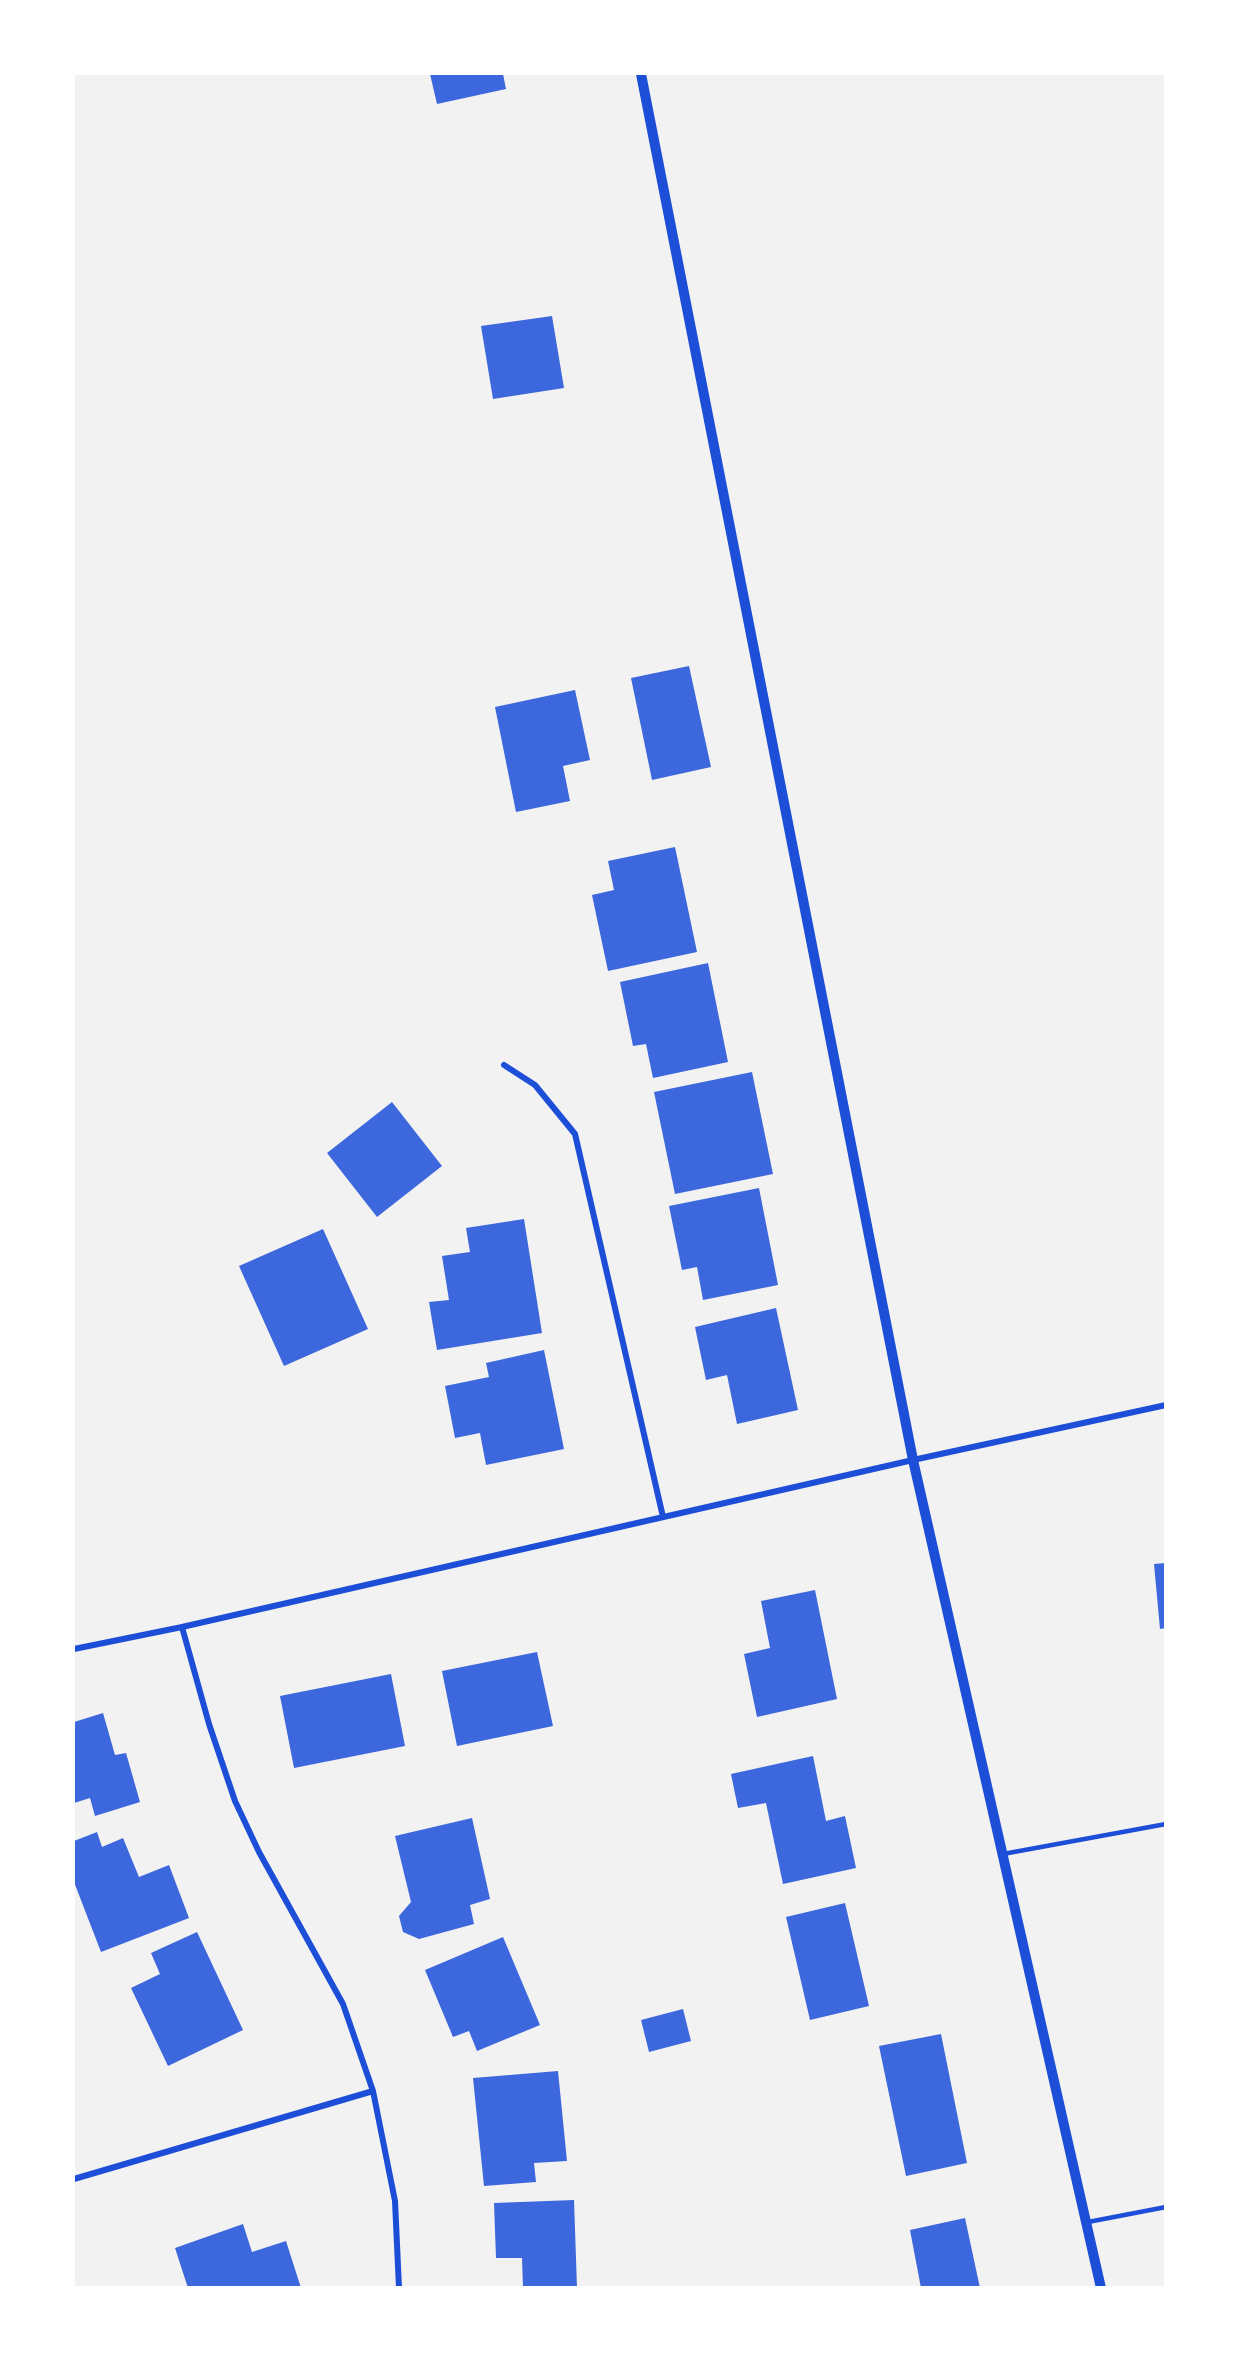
<!DOCTYPE html>
<html>
<head>
<meta charset="utf-8">
<style>
	body { margin:0 }
	#map { position:relative; width:1239px; height:2361px; overflow:hidden; background:#f2f2f2; font-family:"Sofia Sans Condensed",sans-serif }
	canvas { display:block }
	.frame { position:absolute; inset:0; border:75px solid #fff; pointer-events:none }
</style>
</head>
<body>
<div id="map">
<canvas width="1239" height="2361"></canvas>
<div class="frame"></div>
</div>
<script>
const ctx = document.querySelector('canvas').getContext('2d');
ctx.lineJoin = 'round';
function fill(path, color) { ctx.fillStyle = color; ctx.fill(path, 'evenodd'); }
function trace(path, color, width, dash) { ctx.strokeStyle = color; ctx.lineWidth = width; ctx.lineCap = dash ? 'butt' : 'round'; ctx.setLineDash(dash || []); ctx.stroke(path); }
fill(new Path2D(`
	M 430,74 L 503,74 L 506,89 L 437,104 Z
	M 552,316 L 564,388 L 493,399 L 481,326 Z
	M 689,666 L 711,767 L 652,780 L 631,678 Z
	M 575,690 L 590,760 L 563,766 L 570,801 L 516,812 L 495,707 Z
	M 675,847 L 697,952 L 608,971 L 592,895 L 614,890 L 608,861 Z
	M 708,963 L 728,1062 L 653,1078 L 646,1044 L 633,1046 L 620,982 Z
	M 752,1072 L 773,1174 L 675,1194 L 654,1092 Z
	M 392,1102 L 442,1166 L 377,1217 L 327,1153 Z
	M 759,1188 L 778,1285 L 703,1300 L 697,1267 L 682,1270 L 669,1206 Z
	M 524,1219 L 542,1333 L 437,1350 L 429,1302 L 449,1300 L 442,1256 L 470,1252 L 466,1228 Z
	M 323,1229 L 368,1329 L 284,1366 L 239,1266 Z
	M 776,1308 L 798,1410 L 737,1424 L 727,1375 L 706,1380 L 695,1327 Z
	M 544,1350 L 564,1449 L 486,1465 L 480,1433 L 455,1438 L 445,1386 L 489,1377 L 486,1363 Z
	M 1166,1563 L 1166,1628 L 1160,1629 L 1154,1564 Z
	M 815,1590 L 837,1699 L 757,1717 L 744,1654 L 770,1648 L 761,1601 Z
	M 537,1652 L 553,1726 L 457,1746 L 442,1671 Z
	M 391,1674 L 405,1746 L 294,1768 L 280,1696 Z
	M 103,1713 L 115,1755 L 126,1753 L 140,1802 L 95,1816 L 90,1798 L 74,1803 L 74,1722 Z
	M 813,1756 L 826,1821 L 845,1816 L 856,1868 L 783,1884 L 766,1803 L 738,1808 L 731,1774 Z
	M 472,1818 L 490,1899 L 470,1905 L 474,1924 L 419,1939 L 403,1932 L 399,1916 L 411,1902 L 395,1836 Z
	M 97,1832 L 102,1847 L 123,1838 L 139,1877 L 169,1865 L 189,1918 L 101,1952 L 74,1882 L 74,1841 Z
	M 845,1903 L 869,2006 L 810,2020 L 786,1917 Z
	M 197,1932 L 243,2030 L 168,2066 L 131,1988 L 160,1974 L 151,1953 Z
	M 503,1937 L 540,2025 L 477,2051 L 469,2031 L 453,2037 L 425,1970 Z
	M 683,2009 L 691,2041 L 649,2052 L 641,2020 Z
	M 941,2034 L 967,2163 L 906,2176 L 879,2046 Z
	M 558,2071 L 567,2161 L 534,2163 L 536,2182 L 484,2186 L 473,2078 Z
	M 574,2200 L 577,2288 L 523,2288 L 522,2258 L 496,2258 L 494,2203 Z
	M 965,2218 L 980,2288 L 921,2288 L 910,2230 Z
	M 243,2224 L 252,2252 L 286,2241 L 301,2288 L 188,2288 L 175,2248 Z`), '#3d67dc');
trace(new Path2D(`
	M 1003,1854 L 1166,1824
	M 1088,2222 L 1166,2207`), '#1d4ed8', 4.5);
trace(new Path2D(`
	M 504,1065 L 535,1085 L 575,1134 L 663,1517
	M 182,1627 L 209,1724 L 235,1801 L 259,1852 L 343,2004 L 373,2091 L 395,2201 L 399,2288
	M 74,1649 L 182,1627 L 913,1460 L 1166,1405
	M 74,2179 L 373,2091`), '#1d4ed8', 6);
trace(new Path2D(`
	M 641,74 L 913,1460 L 1101,2288`), '#1d4ed8', 10);
</script>
</body>
</html>
